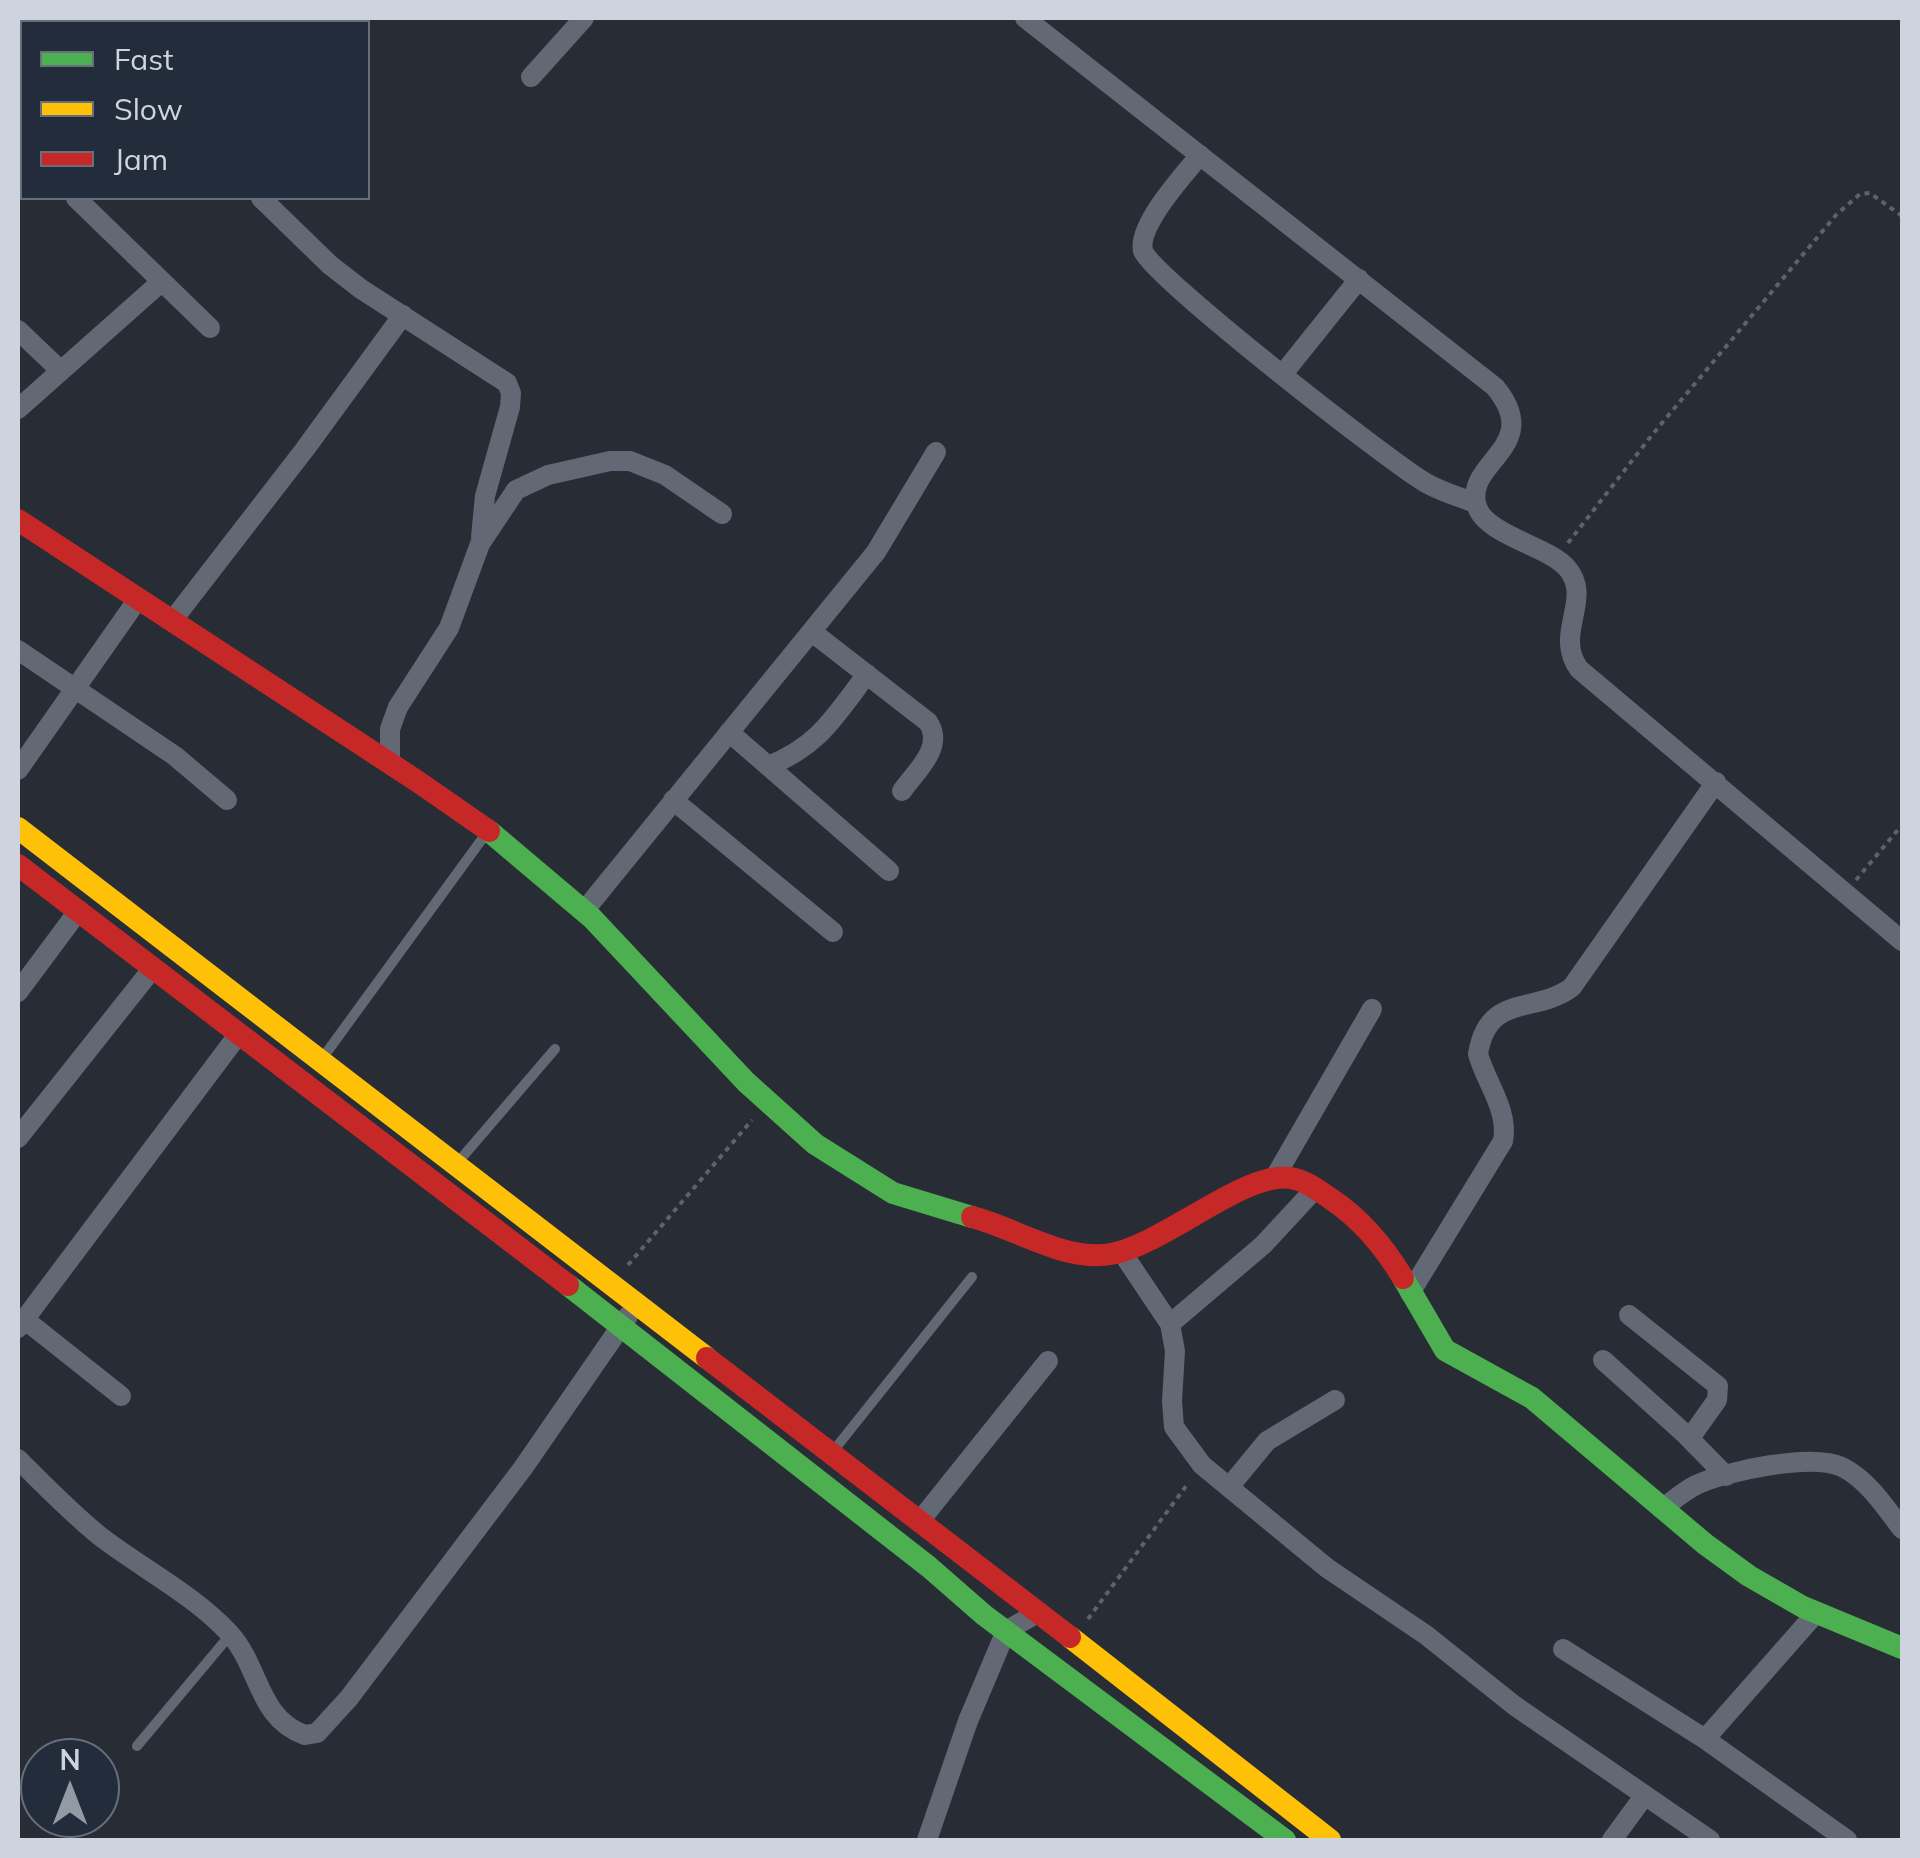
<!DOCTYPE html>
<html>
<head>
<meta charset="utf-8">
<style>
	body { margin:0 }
	#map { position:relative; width:1920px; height:1858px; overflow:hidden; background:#282d35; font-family:Mulish,sans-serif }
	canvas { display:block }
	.frame { position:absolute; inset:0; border:20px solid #ced4de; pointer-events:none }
	.legend { position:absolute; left:20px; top:20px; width:350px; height:180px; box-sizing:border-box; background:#222c3b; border:2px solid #676f7c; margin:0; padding:12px 18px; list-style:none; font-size:30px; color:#ced4de }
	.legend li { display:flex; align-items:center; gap:20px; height:50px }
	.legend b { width:50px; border:2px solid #676f7c }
	.north { position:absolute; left:20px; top:1738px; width:100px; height:100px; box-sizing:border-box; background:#222c3b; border:2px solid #676f7c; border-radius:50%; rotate:0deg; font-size:28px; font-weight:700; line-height:40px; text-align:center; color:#ced4de }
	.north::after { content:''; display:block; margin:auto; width:35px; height:45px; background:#949aa3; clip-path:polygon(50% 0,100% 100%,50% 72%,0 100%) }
</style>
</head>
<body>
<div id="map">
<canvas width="1920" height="1858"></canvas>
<div class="frame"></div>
<ul class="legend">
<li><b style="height:12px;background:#4caf50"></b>Fast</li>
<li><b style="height:12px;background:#ffc107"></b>Slow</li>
<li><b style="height:12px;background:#c62828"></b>Jam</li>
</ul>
<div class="north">N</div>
</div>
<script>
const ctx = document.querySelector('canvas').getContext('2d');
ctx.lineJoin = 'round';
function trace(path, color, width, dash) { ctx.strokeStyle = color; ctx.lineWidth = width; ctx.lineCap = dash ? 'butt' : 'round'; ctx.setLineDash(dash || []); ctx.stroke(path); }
trace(new Path2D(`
	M 1568,543 L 1652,435 L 1836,215 L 1860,194 L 1870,193 L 1902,216
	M 1856,880 L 1902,825
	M 628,1265 L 752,1120
	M 1088,1619 L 1189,1482`), '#5e636b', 4, [5, 5]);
trace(new Path2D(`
	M 324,1056 L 485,835
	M 459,1161 L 555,1049
	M 834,1450 L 972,1277
	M 137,1746 L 230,1635`), '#636974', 10);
trace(new Path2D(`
	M 100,18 L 104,22
	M 1025,18 L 1495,387 C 1544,446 1467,461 1476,503 C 1482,535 1547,545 1567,568 C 1594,599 1553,633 1579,669 L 1902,941
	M 172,22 L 176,18
	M 18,23 L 23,18
	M 531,77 L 584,18
	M 1200,155 C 1184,175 1137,225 1143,251 C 1148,273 1392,464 1426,483 C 1442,492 1459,497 1476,503
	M 18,184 L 22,179
	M 76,198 L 210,328
	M 261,198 L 330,265 L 361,289 L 507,383 L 511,393 L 510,407 L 485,496 L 481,537
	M 18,330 L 60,370
	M 1282,375 L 1359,279
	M 18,409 L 160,283
	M 172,621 L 305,449 L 403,315
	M 812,632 L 928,722 C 945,747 916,771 902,791
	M 18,650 L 175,756 L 227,800
	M 729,732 L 889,871
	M 390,764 L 390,729 L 398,707 L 449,628 L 480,544 L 516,490 L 548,475 L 610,461 L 630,461 L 665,475 L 722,514
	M 768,766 C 819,746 835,716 867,674
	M 18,770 L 138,599
	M 673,800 L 833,932
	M 584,911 L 876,552 L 936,452
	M 18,992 L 79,910
	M 18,1138 L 153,968
	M 1275,1177 L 1372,1009
	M 1121,1251 L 1170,1324 L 1175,1351 L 1172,1401 L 1174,1427 L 1202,1465 L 1327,1568 L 1426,1635 L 1515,1706 L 1710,1840
	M 1410,1293 L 1503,1141 C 1509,1110 1486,1083 1478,1054 C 1488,992 1535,1015 1572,987 L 1716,782
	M 1629,1315 L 1718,1386 L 1717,1400 L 1690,1438
	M 24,1319 L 121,1396
	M 1170,1324 L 1263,1245 L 1315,1189
	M 18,1328 L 238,1035
	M 1603,1360 L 1684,1433 L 1726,1476
	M 18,1459 C 44,1485 72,1514 101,1537 C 143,1569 194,1595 230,1634 C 260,1667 258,1719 305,1735 L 317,1733 L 349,1698 L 523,1468 L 628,1316
	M 1230,1486 L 1267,1441 L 1335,1400
	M 1663,1508 C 1674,1500 1684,1491 1696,1485 C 1725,1471 1812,1453 1842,1467 C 1867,1479 1886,1508 1902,1529
	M 919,1522 L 1048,1361
	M 1563,1649 L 1705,1739 L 1847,1840
	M 1705,1739 L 1817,1612
	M 927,1840 L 968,1721 L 1006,1631 L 1039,1612
	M 1612,1840 L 1645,1795`), '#636974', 20);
trace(new Path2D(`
	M 489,831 L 592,918 L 746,1082 L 815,1144 L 893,1193 L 972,1217
	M 1403,1278 L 1445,1350 L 1532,1398 L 1705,1544 L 1749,1576 L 1803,1607 L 1902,1648
	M 568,1285 L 929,1567 L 984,1615 L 1285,1840`), '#4caf50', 22);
trace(new Path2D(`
	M 18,828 L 707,1358
	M 1070,1637 L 1330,1840`), '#ffc107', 22);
trace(new Path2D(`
	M 18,520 L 417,781 L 489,831
	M 18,865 L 568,1285
	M 972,1217 C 1016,1228 1064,1262 1111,1254 C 1165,1244 1246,1170 1291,1178 C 1307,1181 1319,1191 1331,1199 C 1361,1219 1385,1248 1403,1278
	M 707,1358 L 1070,1637`), '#c62828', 22);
</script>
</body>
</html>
